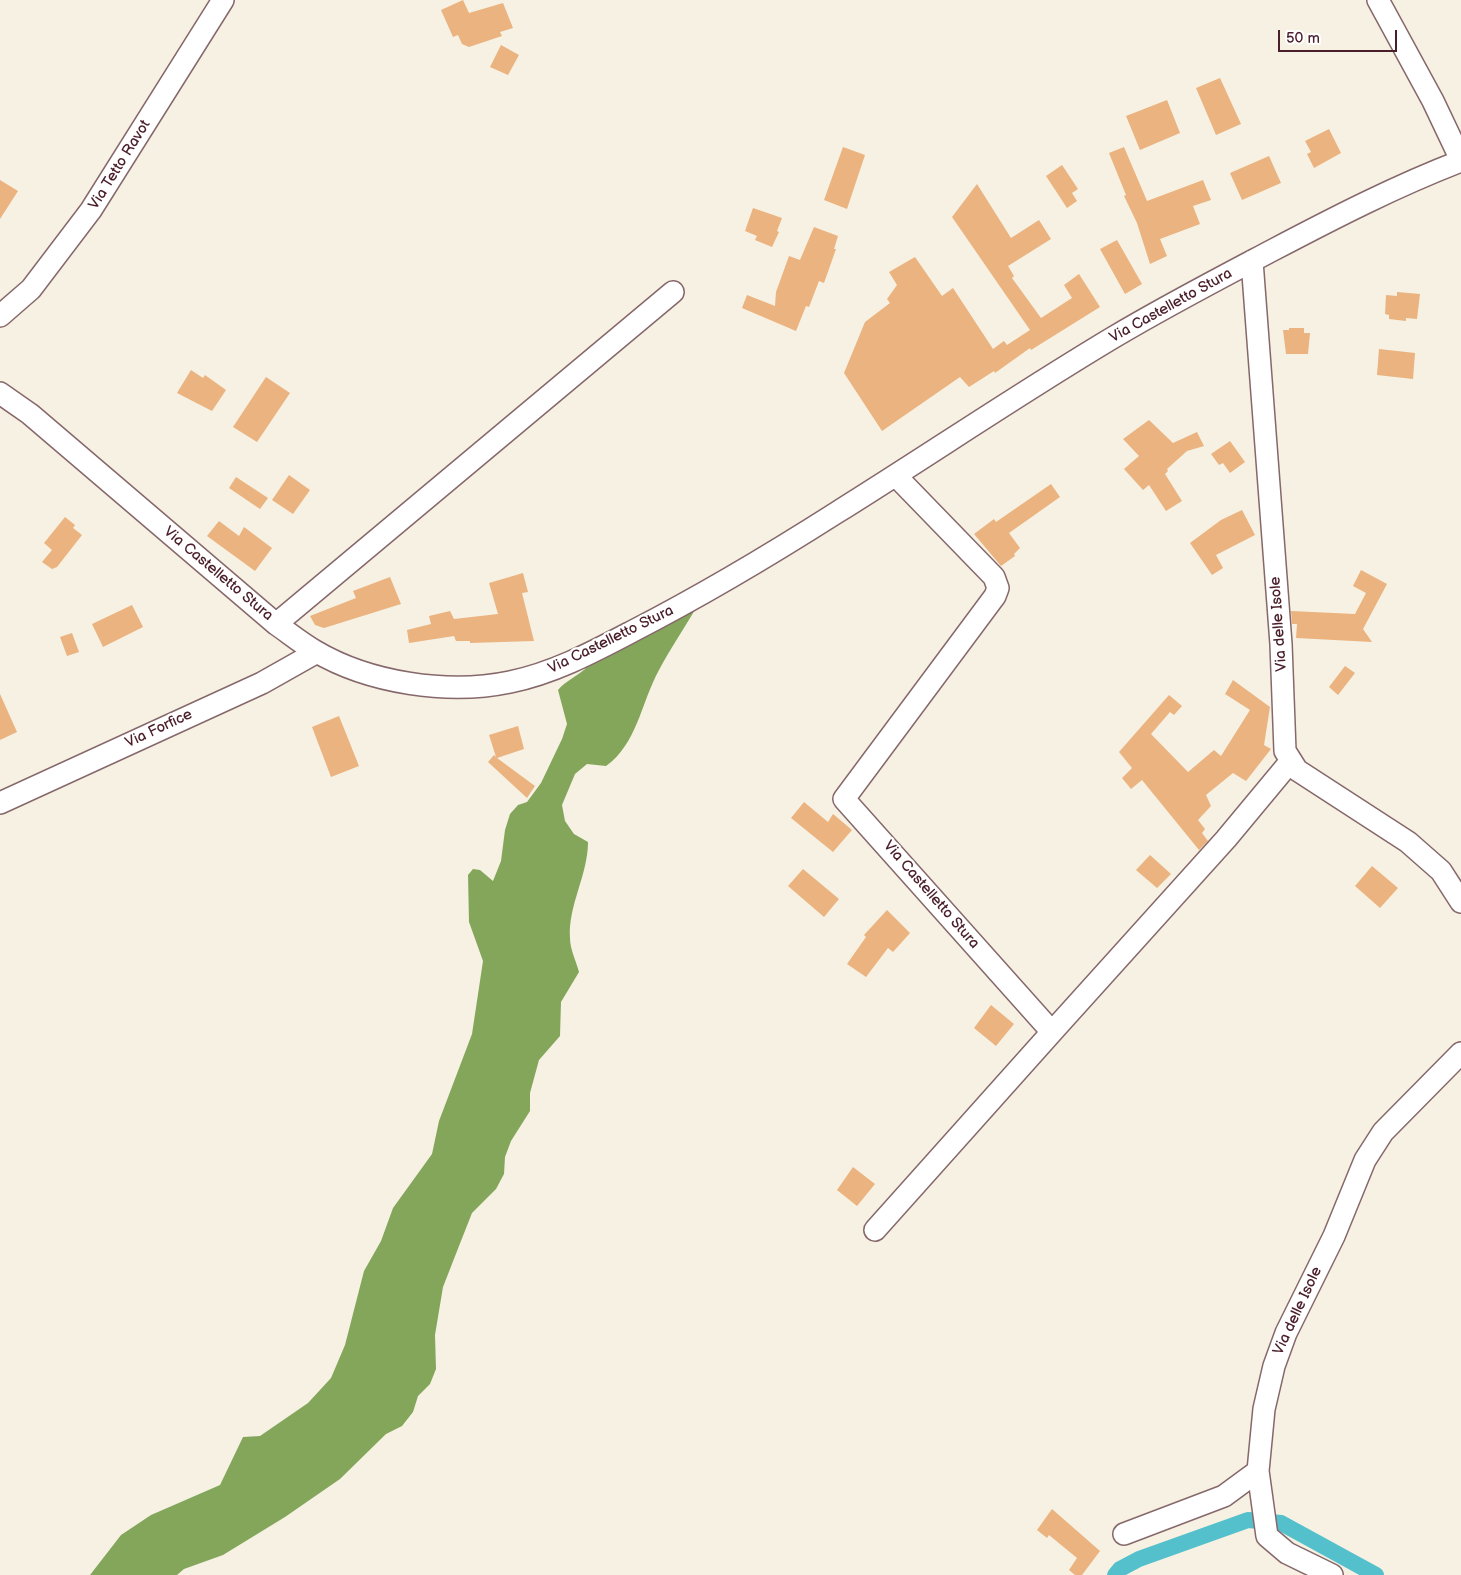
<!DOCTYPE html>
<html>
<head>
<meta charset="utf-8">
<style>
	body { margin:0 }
	#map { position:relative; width:1461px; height:1575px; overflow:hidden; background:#f6f1e2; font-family:"Balsamiq Sans",sans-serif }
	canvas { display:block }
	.scale { position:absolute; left:1278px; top:30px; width:119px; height:22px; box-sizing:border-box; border:2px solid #4a1f2b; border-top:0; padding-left:6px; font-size:15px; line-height:18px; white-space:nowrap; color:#4a1f2b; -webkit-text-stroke:4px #fff; paint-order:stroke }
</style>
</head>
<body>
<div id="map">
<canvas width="1461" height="1575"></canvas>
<div class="scale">50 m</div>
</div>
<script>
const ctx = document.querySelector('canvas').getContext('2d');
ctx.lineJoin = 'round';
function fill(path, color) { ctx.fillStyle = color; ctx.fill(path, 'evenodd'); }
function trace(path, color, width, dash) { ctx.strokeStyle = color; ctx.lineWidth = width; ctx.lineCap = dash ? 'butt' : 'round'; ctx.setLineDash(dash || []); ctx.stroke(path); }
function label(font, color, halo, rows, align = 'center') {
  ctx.font = font + ' "Balsamiq Sans",sans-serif'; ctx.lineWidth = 4.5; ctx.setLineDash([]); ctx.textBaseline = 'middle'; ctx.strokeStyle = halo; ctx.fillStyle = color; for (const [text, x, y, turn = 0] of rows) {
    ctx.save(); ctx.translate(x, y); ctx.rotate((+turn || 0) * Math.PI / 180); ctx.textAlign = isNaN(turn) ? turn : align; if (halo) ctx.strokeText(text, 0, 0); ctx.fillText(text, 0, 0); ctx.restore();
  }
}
fill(new Path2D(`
	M 696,608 C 684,629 670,649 659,670 C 641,703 637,744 606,766 L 587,764 L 575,774 L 562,805 L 565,821 L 574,834 L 588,842 C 588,875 568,905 570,938 C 570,949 576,961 579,972 L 561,1002 L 560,1036 L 539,1060 L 530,1093 L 530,1111 L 511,1141 L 505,1157 L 504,1174 L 496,1189 L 472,1213 L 459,1246 L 443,1287 L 435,1335 L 436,1369 L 430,1384 L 418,1396 L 413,1412 L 402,1426 L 386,1434 L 340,1479 L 285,1517 L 223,1555 L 184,1569 L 177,1575 L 90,1575 L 121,1535 L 151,1515 L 220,1485 L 243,1437 L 260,1436 L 308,1403 L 331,1378 L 345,1345 L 364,1271 L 381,1241 L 393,1208 L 432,1154 L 439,1121 L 472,1034 L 483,961 L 469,922 L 468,875 L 473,869 L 480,870 L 493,881 L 501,861 L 505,830 L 510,814 L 518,805 L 527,802 L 541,783 L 562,739 L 567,724 L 558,690 C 566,680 579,676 588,666 Z`), '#84a65b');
trace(new Path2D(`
	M 1115,1575 L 1120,1569 L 1139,1559 L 1248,1520 L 1281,1523 L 1376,1575`), '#53c0cc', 16);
fill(new Path2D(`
	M 463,0 L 469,13 L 503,3 L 513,28 L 500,32 L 502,36 L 469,47 L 462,44 L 458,35 L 453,37 L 441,10 Z
	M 501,45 L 519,55 L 508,75 L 490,67 Z
	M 1220,78 L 1241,124 L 1216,135 L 1196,88 Z
	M 1167,100 L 1180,133 L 1140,150 L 1126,116 Z
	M 1329,129 L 1341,153 L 1314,168 L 1307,154 L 1311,152 L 1305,141 Z
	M 843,147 L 865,155 L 847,209 L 824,200 Z
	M 1124,147 L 1147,201 L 1203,180 L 1211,200 L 1193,206 L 1200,224 L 1160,239 L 1167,256 L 1150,264 L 1137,223 L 1124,196 L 1126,195 L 1109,153 Z
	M 1269,156 L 1281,183 L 1242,200 L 1230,173 Z
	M 1062,165 L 1078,189 L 1072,193 L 1077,201 L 1067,208 L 1046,176 Z
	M 0,180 L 18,191 L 0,219 Z
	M 977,184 L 1011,238 L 1039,220 L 1051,239 L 1008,266 L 1014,276 L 1012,278 L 1041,318 L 1072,298 L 1064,285 L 1079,274 L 1100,307 L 1031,350 L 1030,348 L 995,373 L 994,371 L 969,387 L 960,377 L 882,431 L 844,373 L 865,322 L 890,303 L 887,299 L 897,285 L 889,272 L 915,257 L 942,296 L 953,288 L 993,349 L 1004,341 L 1007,345 L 1030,330 L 952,217 Z
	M 753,208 L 782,218 L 777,231 L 779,232 L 772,247 L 755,240 L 757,236 L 745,231 Z
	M 814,227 L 838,236 L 834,249 L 836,249 L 824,283 L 819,281 L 809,307 L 806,306 L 796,331 L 742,308 L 747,295 L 775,306 L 776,292 L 789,256 L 800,260 Z
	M 1117,240 L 1142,284 L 1125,294 L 1100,249 Z
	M 1397,292 L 1420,294 L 1417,319 L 1406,318 L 1406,321 L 1389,319 L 1389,315 L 1385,314 L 1386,295 L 1397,296 Z
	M 1289,328 L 1304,328 L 1304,333 L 1310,333 L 1308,354 L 1286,354 L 1283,330 L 1289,330 Z
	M 1379,349 L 1415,353 L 1413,379 L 1377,375 Z
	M 191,370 L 203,378 L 205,375 L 226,390 L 212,411 L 177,393 Z
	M 266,377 L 290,393 L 257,442 L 233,427 Z
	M 1149,420 L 1173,443 L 1197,432 L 1204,446 L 1187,451 L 1167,469 L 1168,471 L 1165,474 L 1182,501 L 1166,511 L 1149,485 L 1143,490 L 1124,469 L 1139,456 L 1123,439 Z
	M 1230,441 L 1245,462 L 1230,473 L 1223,463 L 1219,465 L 1211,454 Z
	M 289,475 L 310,490 L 293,514 L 272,500 Z
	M 236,477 L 268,498 L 260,509 L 229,488 Z
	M 1051,484 L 1060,497 L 1009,533 L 1020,548 L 1014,554 L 1015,556 L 1001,566 L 974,534 L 994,519 L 996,522 Z
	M 1242,510 L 1255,535 L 1216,555 L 1223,568 L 1212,575 L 1190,543 L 1221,520 Z
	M 65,517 L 75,525 L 73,528 L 82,535 L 57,567 L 52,569 L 42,562 L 52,550 L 44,543 Z
	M 219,521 L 239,536 L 244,527 L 272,548 L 255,571 L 207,536 Z
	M 1361,570 L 1387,584 L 1363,629 L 1372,642 L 1296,638 L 1297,624 L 1292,624 L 1291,611 L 1355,614 L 1366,593 L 1353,586 Z
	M 523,573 L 528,592 L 522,593 L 534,641 L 470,643 L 470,641 L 456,641 L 454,636 L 409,643 L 407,630 L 431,624 L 429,616 L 450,611 L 454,619 L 498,614 L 489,583 Z
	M 390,577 L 401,604 L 324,628 L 315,625 L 310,616 L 356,598 L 353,591 Z
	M 132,605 L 143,627 L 103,647 L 92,624 Z
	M 72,633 L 79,652 L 67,656 L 60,637 Z
	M 1345,666 L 1355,673 L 1338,695 L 1329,687 Z
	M 1233,680 L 1270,707 L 1264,745 L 1271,749 L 1246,781 L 1233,773 L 1206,795 L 1211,806 L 1198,820 L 1205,829 L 1202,833 L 1208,841 L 1199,850 L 1142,780 L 1131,789 L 1122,778 L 1132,768 L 1119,752 L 1169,695 L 1182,706 L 1174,715 L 1170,712 L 1151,734 L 1188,772 L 1214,750 L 1221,756 L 1250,710 L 1225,694 Z
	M 0,694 L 17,732 L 0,740 Z
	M 339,716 L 359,766 L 331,777 L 312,727 Z
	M 518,726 L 524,749 L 497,758 L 535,786 L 527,798 L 488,762 L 494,755 L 496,757 L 489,735 Z
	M 804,802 L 828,822 L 833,814 L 852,830 L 833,852 L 791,818 Z
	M 1150,855 L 1171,874 L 1157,888 L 1136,870 Z
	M 1372,866 L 1398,888 L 1380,908 L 1355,886 Z
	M 803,869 L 839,899 L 824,917 L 788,886 Z
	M 887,910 L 910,933 L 893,952 L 888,948 L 866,977 L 847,964 L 866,937 L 864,935 Z
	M 991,1005 L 1014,1024 L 996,1046 L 974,1028 Z
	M 853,1167 L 875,1184 L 857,1206 L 837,1190 Z
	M 1052,1509 L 1100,1551 L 1082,1575 L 1075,1575 L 1069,1570 L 1077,1558 L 1049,1535 L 1047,1538 L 1037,1530 Z`), '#ebb37f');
const minor = new Path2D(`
	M 1378,0 L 1433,101 L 1461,160
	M 1252,261 L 1281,644 L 1285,751 L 1297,770 L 1408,842 L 1441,871 L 1461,902
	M 0,316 L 31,289 L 91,210 L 223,0
	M 0,393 L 30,414 L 276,624 C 289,633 301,643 315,651 C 369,683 448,695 510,682 C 554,673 593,652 633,631 C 703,595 770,555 836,513 C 929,455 1020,393 1114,337 C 1166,306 1220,278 1273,250 C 1334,218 1396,186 1461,161
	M 896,476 L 994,577 L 998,588 L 995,596 L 844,799 L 1052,1032 L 1226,839 L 1290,762
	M 276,624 L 673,292
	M 0,803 L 262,683 L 317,652
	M 875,1230 L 1052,1032
	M 1124,1534 L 1224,1496 L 1258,1471
	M 1332,1575 L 1287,1553 L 1267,1536 L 1258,1471 L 1264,1409 L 1274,1366 L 1286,1333 L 1334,1236 L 1365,1160 L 1383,1132 L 1461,1053`);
trace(minor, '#86686b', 24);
trace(minor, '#fff', 21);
label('15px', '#4a1f2b', '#fff', [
	["Via Tetto Ravot",120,165,-58],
	["Via Castelletto Stura",1171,306,-29],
	["Via Castelletto Stura",218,574,40],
	["Via delle Isole",1279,624,-94],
	["Via Castelletto Stura",611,640,-26],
	["Via Forfice",159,729,-25],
	["Via Castelletto Stura",931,895,49],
	["Via delle Isole",1298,1311,-65]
]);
</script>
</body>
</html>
